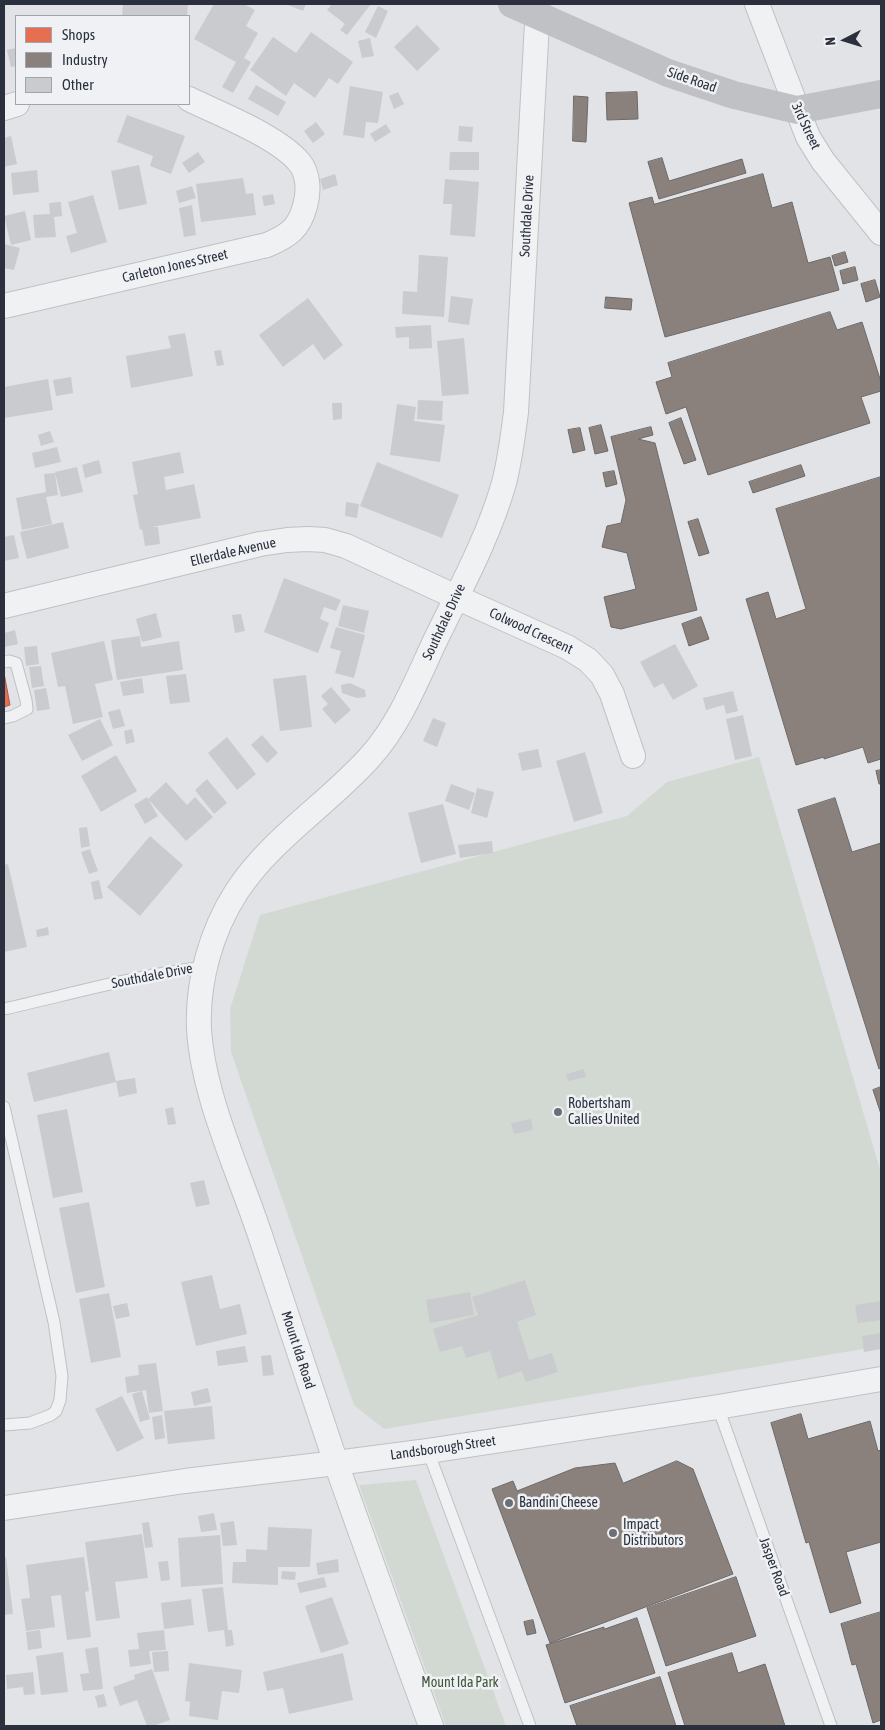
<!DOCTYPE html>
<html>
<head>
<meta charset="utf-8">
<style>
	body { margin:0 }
	#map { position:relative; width:885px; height:1730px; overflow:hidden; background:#e1e3e6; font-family:"Asap Condensed",sans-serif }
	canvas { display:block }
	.frame { position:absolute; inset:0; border:5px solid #2a313d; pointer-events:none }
	.legend { position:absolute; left:15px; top:15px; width:175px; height:90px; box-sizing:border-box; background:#eff1f5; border:1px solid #a0a4ab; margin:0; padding:6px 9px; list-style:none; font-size:15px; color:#2a313d }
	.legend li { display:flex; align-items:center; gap:10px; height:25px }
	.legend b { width:25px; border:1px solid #a0a4ab }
	.north { position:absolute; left:820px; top:15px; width:50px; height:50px; -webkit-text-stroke:4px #eff1f5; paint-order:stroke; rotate:265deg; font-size:14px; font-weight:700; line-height:20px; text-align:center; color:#2a313d }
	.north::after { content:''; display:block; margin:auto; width:18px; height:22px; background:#2a313d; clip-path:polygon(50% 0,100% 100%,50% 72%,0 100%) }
</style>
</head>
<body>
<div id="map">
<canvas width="885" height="1730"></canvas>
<div class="frame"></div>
<ul class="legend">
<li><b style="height:14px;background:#e76f51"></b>Shops</li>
<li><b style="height:14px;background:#8a817c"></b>Industry</li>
<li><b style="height:14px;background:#cacbce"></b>Other</li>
</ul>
<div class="north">N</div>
</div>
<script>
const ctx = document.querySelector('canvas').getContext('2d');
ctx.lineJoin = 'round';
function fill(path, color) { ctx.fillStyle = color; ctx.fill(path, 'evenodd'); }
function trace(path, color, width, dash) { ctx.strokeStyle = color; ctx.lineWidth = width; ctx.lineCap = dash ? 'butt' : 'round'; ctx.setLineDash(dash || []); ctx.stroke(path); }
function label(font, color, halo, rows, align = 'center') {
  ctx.font = font + ' "Asap Condensed",sans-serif'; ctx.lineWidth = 5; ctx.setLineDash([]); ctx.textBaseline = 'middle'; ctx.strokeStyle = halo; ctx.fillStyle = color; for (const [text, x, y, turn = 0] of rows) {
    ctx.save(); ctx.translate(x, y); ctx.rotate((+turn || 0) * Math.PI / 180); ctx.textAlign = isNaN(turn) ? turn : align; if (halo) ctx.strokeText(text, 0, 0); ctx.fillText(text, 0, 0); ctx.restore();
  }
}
fill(new Path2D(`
	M 759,757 L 881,1173 L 881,1346 L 384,1429 L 354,1405 L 231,1052 L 230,1009 L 260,915 L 627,816 L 667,782 Z
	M 416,1480 L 506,1726 L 446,1726 L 359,1485 Z`), '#d2d9d2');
const shops = new Path2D(`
	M 4,673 L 10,705 L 4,707 Z`);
fill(shops, '#e76f51');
trace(shops, '#ae5c4b', 1);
const industry = new Path2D(`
	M 637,92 L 638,119 L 607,120 L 606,93 Z
	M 574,96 L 588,97 L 586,142 L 573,141 Z
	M 662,158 L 669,181 L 742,159 L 746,173 L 659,199 L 648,162 Z
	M 763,174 L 772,208 L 792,202 L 808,263 L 830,257 L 839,290 L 665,337 L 629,203 L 652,197 L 654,204 Z
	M 845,252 L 848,262 L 835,266 L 832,256 Z
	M 855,267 L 858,280 L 843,284 L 840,271 Z
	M 875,280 L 880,297 L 866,302 L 861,284 Z
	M 606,297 L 632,299 L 631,310 L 605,308 Z
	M 830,312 L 837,330 L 862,322 L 881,382 L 881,391 L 861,397 L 870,423 L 708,475 L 686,407 L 666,414 L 656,382 L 672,377 L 668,363 Z
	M 681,418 L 696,460 L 684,464 L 669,423 Z
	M 601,425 L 608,451 L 595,454 L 589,428 Z
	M 651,427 L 653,435 L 638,439 L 655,443 L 697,610 L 621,629 L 611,627 L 604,597 L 636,589 L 627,553 L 602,547 L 607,526 L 621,523 L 626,500 L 611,437 Z
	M 580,428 L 585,450 L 573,453 L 568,430 Z
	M 801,465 L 805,476 L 753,493 L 749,482 Z
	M 614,471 L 617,484 L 606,487 L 603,473 Z
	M 881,477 L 881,759 L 868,763 L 863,747 L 824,759 L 824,757 L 796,765 L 746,599 L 768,592 L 776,619 L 806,609 L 776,509 Z
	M 698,519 L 709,553 L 699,556 L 688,522 Z
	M 701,617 L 709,639 L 689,646 L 682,624 Z
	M 881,770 L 881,784 L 879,784 L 876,771 Z
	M 835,798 L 852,852 L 881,843 L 881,1068 L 879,1069 L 798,810 Z
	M 881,1087 L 881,1114 L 873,1090 Z
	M 801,1414 L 808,1439 L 870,1421 L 878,1451 L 881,1450 L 881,1542 L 846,1552 L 861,1603 L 830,1613 L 809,1542 L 806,1543 L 771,1423 Z
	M 677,1461 L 693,1469 L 733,1574 L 550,1643 L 492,1489 L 513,1481 L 517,1491 L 575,1468 L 615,1463 L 623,1483 Z
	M 736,1577 L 756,1636 L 666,1666 L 647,1608 Z
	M 881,1612 L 881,1720 L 873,1723 L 856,1664 L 852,1665 L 841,1624 Z
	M 637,1618 L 655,1673 L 565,1703 L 546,1645 L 604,1627 L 604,1629 Z
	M 533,1620 L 536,1633 L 527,1635 L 524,1622 Z
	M 732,1653 L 738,1673 L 765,1664 L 785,1726 L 685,1726 L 668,1673 Z
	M 660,1677 L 676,1726 L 577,1726 L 570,1706 Z`);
fill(industry, '#8a817c');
trace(industry, '#6d6969', 1);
fill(new Path2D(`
	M 123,4 L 188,4 L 187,16 L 122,16 Z
	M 214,4 L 244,4 L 255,10 L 246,26 L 258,33 L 244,58 L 251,62 L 233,93 L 222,87 L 236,62 L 194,39 Z
	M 288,4 L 306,4 L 303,11 L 288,5 Z
	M 332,4 L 371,4 L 347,35 L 340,30 L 345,24 L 327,10 Z
	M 378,6 L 388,11 L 376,38 L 365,32 Z
	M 417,25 L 440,49 L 417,71 L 394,47 Z
	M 311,32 L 353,62 L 338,84 L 329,78 L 315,98 L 294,83 L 286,96 L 250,70 L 273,37 L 296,53 Z
	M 370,38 L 374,56 L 362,58 L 358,41 Z
	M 16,48 L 16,66 L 11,67 L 7,50 Z
	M 256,85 L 286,102 L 278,116 L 248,99 Z
	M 350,86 L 383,92 L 378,123 L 366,122 L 364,138 L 343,135 Z
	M 398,92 L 404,104 L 394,109 L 389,96 Z
	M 127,115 L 185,136 L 171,174 L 150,166 L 153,156 L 117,142 Z
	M 316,122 L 325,134 L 313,143 L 304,131 Z
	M 386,124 L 391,132 L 375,142 L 370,134 Z
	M 459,126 L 473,127 L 472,142 L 458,141 Z
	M 11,136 L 17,164 L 4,167 L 4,138 Z
	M 198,152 L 205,162 L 189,173 L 182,163 Z
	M 450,152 L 479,152 L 479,170 L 449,170 Z
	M 139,165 L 147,204 L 119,210 L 111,171 Z
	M 37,170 L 39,192 L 13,195 L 11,173 Z
	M 335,174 L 338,185 L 323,190 L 320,179 Z
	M 243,178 L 246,194 L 253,193 L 256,215 L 201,222 L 196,184 Z
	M 445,179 L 479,182 L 475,237 L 450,235 L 452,204 L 443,204 Z
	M 192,186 L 196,198 L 179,203 L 176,191 Z
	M 273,194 L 275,204 L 264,206 L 262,196 Z
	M 93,195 L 107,242 L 71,253 L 66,236 L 77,233 L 68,202 Z
	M 61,202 L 62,216 L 54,217 L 56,237 L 35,238 L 33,215 L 50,214 L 49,203 Z
	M 192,205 L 196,235 L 184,237 L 179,208 Z
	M 25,211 L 31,240 L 11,245 L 4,216 Z
	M 4,244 L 20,248 L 14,270 L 4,268 Z
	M 419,255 L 448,257 L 444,317 L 402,314 L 403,291 L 417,292 Z
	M 451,296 L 473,299 L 469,325 L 448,322 Z
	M 308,298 L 343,345 L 324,360 L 313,344 L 283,367 L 259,335 Z
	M 431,325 L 432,348 L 409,349 L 409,337 L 396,338 L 395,327 Z
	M 185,333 L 193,376 L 131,388 L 126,356 L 171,348 L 168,336 Z
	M 464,338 L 469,394 L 442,396 L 437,341 Z
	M 221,350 L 224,365 L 217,366 L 214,351 Z
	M 71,377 L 73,393 L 56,396 L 53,380 Z
	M 48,379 L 53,410 L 4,418 L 4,387 Z
	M 418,400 L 443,401 L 442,421 L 417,419 Z
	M 332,403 L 342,403 L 342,419 L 333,420 Z
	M 397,404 L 416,407 L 414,421 L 445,425 L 440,462 L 390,455 Z
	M 50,431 L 54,442 L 41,446 L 38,435 Z
	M 57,447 L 61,462 L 35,468 L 32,453 Z
	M 180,452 L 184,473 L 164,477 L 166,490 L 194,484 L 201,518 L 152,527 L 158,527 L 160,544 L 145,546 L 142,529 L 140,530 L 133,495 L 138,494 L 132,462 Z
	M 99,460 L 102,473 L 85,478 L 82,465 Z
	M 377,462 L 459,495 L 442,538 L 360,506 Z
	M 77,467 L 83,492 L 61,497 L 55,472 Z
	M 55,473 L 58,495 L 46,497 L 52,524 L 22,530 L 16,498 L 46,492 L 44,474 Z
	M 346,502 L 359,504 L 357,518 L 345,516 Z
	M 63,522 L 69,548 L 27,559 L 20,532 Z
	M 14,535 L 19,558 L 4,561 L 4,537 Z
	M 284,578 L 341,600 L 336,611 L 324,607 L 320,619 L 329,623 L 318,653 L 264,632 Z
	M 343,605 L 369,611 L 364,633 L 338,626 Z
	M 156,613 L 162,637 L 142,642 L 136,619 Z
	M 241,614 L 245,631 L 235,633 L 232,615 Z
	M 336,627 L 365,635 L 354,678 L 335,673 L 341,651 L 330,648 Z
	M 15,630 L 18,644 L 4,647 L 4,633 Z
	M 140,636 L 141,647 L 179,641 L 183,670 L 117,680 L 111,640 Z
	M 104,641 L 113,680 L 95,684 L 103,717 L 73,724 L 65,686 L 58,687 L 51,653 Z
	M 675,644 L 698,686 L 673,700 L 663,683 L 654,688 L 640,662 Z
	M 37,646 L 39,664 L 26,666 L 24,647 Z
	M 41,666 L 44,686 L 32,688 L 29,667 Z
	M 186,674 L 190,702 L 170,704 L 166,676 Z
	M 306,675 L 312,727 L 280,731 L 273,679 Z
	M 142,678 L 144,693 L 123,696 L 120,682 Z
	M 350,683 L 365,690 L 366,697 L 357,698 L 342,693 L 341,685 Z
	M 331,687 L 351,710 L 335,724 L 322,709 L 328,704 L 321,696 Z
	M 46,688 L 50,709 L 37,711 L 34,690 Z
	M 733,691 L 738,711 L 726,714 L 724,705 L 706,710 L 703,698 Z
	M 120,709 L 125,726 L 113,729 L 108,712 Z
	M 743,715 L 752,756 L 735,760 L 726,719 Z
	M 433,718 L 446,723 L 437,747 L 423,741 Z
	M 100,719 L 113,745 L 82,761 L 68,735 Z
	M 132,729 L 135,742 L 126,744 L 124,731 Z
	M 262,735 L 278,753 L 267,763 L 251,745 Z
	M 227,737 L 256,774 L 237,790 L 208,753 Z
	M 538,749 L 542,767 L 522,771 L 518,753 Z
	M 585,752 L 603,813 L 574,822 L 556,761 Z
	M 116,755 L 137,791 L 101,812 L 81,776 Z
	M 207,779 L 227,803 L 214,814 L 195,790 Z
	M 166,782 L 187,805 L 195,797 L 213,817 L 186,841 L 148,799 Z
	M 451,784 L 475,793 L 469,810 L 445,801 Z
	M 477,788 L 494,792 L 487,818 L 471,813 Z
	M 147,797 L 158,816 L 145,824 L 134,805 Z
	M 443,804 L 456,854 L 421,863 L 408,813 Z
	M 87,827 L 90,846 L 81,848 L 79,828 Z
	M 150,836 L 183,865 L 140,916 L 107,887 Z
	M 492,841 L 493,853 L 460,858 L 458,845 Z
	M 90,849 L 98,871 L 89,874 L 81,852 Z
	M 8,864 L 27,947 L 4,952 L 4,865 Z
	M 99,880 L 103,898 L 94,900 L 91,882 Z
	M 48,927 L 49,935 L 37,937 L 36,930 Z
	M 109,1052 L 116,1082 L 34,1102 L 27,1073 Z
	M 584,1069 L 586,1077 L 568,1081 L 566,1074 Z
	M 135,1078 L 137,1093 L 119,1097 L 116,1081 Z
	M 173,1107 L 176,1124 L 168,1125 L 165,1109 Z
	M 67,1109 L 83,1192 L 53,1198 L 37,1115 Z
	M 531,1119 L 533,1130 L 514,1134 L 511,1123 Z
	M 204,1180 L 210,1204 L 196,1207 L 190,1183 Z
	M 89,1202 L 105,1287 L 76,1293 L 59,1208 Z
	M 212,1275 L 220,1309 L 240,1304 L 247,1334 L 196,1346 L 181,1282 Z
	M 525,1280 L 536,1315 L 517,1322 L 529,1360 L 552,1353 L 558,1372 L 526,1382 L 522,1371 L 498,1379 L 490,1351 L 466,1358 L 462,1346 L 440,1352 L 433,1329 L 478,1315 L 472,1297 Z
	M 470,1292 L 474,1315 L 430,1323 L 426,1300 Z
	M 109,1293 L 121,1357 L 91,1363 L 79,1299 Z
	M 881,1301 L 881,1320 L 858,1323 L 855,1305 Z
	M 127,1303 L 130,1316 L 116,1319 L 113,1306 Z
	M 881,1333 L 881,1349 L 864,1352 L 862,1336 Z
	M 245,1346 L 248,1362 L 218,1366 L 216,1351 Z
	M 271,1355 L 274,1375 L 263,1376 L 261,1356 Z
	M 156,1363 L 163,1411 L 149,1413 L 146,1390 L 147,1390 L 127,1393 L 125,1377 L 139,1375 L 138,1365 Z
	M 208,1388 L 211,1402 L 194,1406 L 191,1392 Z
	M 142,1391 L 150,1419 L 140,1422 L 132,1394 Z
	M 122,1396 L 144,1438 L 117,1452 L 95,1409 Z
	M 212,1406 L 215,1439 L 168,1444 L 164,1411 Z
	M 162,1415 L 165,1438 L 155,1440 L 152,1417 Z
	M 214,1513 L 217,1530 L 201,1532 L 198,1516 Z
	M 234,1521 L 237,1545 L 223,1546 L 220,1523 Z
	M 149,1522 L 153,1547 L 145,1548 L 142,1523 Z
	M 268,1527 L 312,1529 L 310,1567 L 278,1567 L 278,1585 L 232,1583 L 233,1562 L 246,1562 L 246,1549 L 267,1550 Z
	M 142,1534 L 148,1578 L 115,1582 L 120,1618 L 96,1621 L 85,1542 Z
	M 220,1535 L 223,1584 L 181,1587 L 178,1538 Z
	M 4,1557 L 6,1557 L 13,1614 L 4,1615 Z
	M 84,1557 L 89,1591 L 85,1592 L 91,1637 L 67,1640 L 61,1595 L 51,1596 L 55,1627 L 26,1631 L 21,1599 L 30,1598 L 26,1565 Z
	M 338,1559 L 339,1572 L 318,1575 L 316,1563 Z
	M 168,1561 L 170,1580 L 161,1581 L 158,1562 Z
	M 282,1571 L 296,1572 L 295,1580 L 281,1579 Z
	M 324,1577 L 327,1587 L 300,1593 L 297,1583 Z
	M 223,1587 L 228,1630 L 232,1630 L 234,1645 L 226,1647 L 224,1630 L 208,1632 L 202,1589 Z
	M 332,1597 L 349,1644 L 321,1653 L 305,1606 Z
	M 191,1599 L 194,1625 L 164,1629 L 161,1603 Z
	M 40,1630 L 42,1648 L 28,1650 L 26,1632 Z
	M 164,1630 L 166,1650 L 149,1651 L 151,1664 L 130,1667 L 128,1650 L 139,1649 L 137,1633 Z
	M 98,1647 L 103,1689 L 83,1691 L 80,1674 L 89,1673 L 85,1649 Z
	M 168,1651 L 169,1671 L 154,1672 L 152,1652 Z
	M 63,1652 L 68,1692 L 41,1695 L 36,1656 Z
	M 343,1653 L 353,1700 L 289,1714 L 283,1688 L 267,1691 L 263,1672 Z
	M 189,1663 L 242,1670 L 239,1693 L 222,1691 L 218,1720 L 189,1716 L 190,1702 L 185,1701 Z
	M 152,1669 L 170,1720 L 153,1726 L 147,1726 L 137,1700 L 120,1706 L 113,1687 L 135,1679 L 134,1675 Z
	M 33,1672 L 35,1694 L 24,1695 L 23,1687 L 7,1689 L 6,1675 Z
	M 104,1694 L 107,1706 L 98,1708 L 95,1696 Z`), '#cacbce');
const lane = new Path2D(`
	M 4,662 L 9,661 L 16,663 L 26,700 L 27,709 L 13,716 L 4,718
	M 4,1009 C 71,994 137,975 205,967
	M 4,1107 L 54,1322 L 62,1376 L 60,1400 L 56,1411 L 51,1415 L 30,1423 L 4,1425
	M 718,1407 L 831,1726
	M 428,1451 L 530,1726`);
const street = new Path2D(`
	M 757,4 L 808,137 L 823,161 L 881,233
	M 4,108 L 17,104
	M 4,306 L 267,245 C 288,236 299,229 305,206 C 309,192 309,174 299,162 C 277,136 219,114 189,99
	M 4,606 L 260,544 L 287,540 L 308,539 L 325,540 L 346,546 L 456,597 L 567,647 L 588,660 L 602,675 L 612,694 L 633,756
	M 4,1508 L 185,1481 L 336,1463 L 428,1451 L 718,1407 L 881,1379
	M 431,1726 C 399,1640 368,1553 337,1466 C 311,1390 286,1314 261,1238 C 240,1174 203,1097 199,1029 C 197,982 211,931 237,891 C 272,838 328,804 370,757 C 399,725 416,682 434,643 C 459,591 488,539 504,483 C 510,460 513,436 516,412 L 538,4`);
trace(lane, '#c0c1c4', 13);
trace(street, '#c0c1c4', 26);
trace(lane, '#f0f1f3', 11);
trace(street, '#f0f1f3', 24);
trace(new Path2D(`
	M 512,4 L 668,73 L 734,95 L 797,110 L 881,94`), '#bfc1c5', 28);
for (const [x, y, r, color] of [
	[558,1112,5,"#6a6f78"],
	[509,1503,5,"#6a6f78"],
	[613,1533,5,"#6a6f78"]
]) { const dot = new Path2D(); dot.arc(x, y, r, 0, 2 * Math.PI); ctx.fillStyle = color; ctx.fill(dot); trace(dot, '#eff1f5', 2); }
label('14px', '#2a313d', '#eff1f5', [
	["Side Road",692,80,19],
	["3rd Street",806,126,65],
	["Southdale Drive",527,216,-87],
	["Carleton Jones Street",175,266,-13],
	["Ellerdale Avenue",233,552,-13],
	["Southdale Drive",444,622,-65],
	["Colwood Crescent",531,631,25],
	["Southdale Drive",152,976,-11],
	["Mount Ida Road",298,1350,72],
	["Landsborough Street",443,1448,-8],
	["Jasper Road",774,1567,70]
]);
label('14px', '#2a313d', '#eff1f5', [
	["Robertsham",568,1104],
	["Callies United",568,1120],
	["Bandini Cheese",519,1503],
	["Impact",623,1525],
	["Distributors",623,1541]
], 'left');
label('14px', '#3f5739', '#eff1f5', [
	["Mount Ida Park",460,1683]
]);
</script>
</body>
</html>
